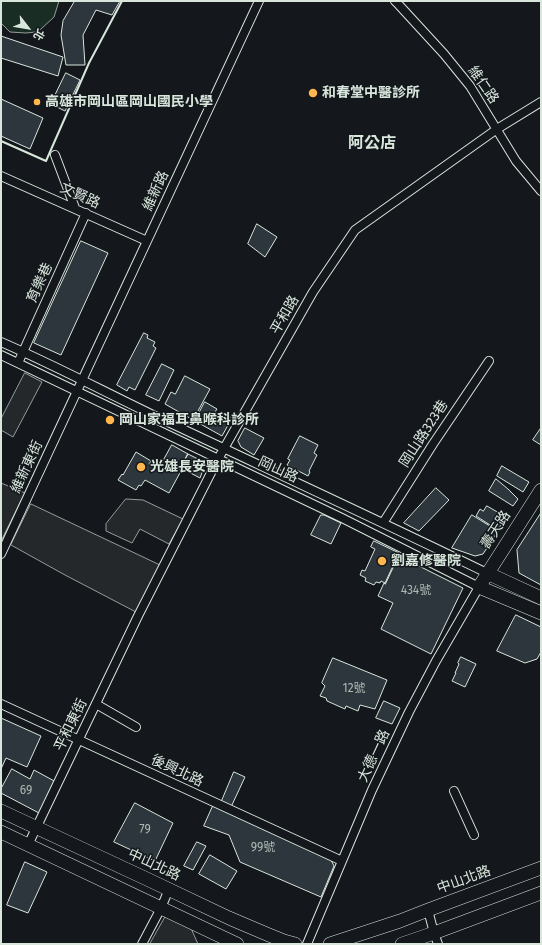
<!DOCTYPE html>
<html>
<head>
<meta charset="utf-8">
<style>
	body { margin:0 }
	#map { position:relative; width:542px; height:945px; overflow:hidden; background:#14181c; font-family:"Fira Sans","Noto Sans TC",sans-serif }
	canvas { display:block }
	.frame { position:absolute; inset:0; border:2px solid #d8e6dc; pointer-events:none }
	.north { position:absolute; left:8px; top:8px; width:40px; height:40px; -webkit-text-stroke:3px #14181c; paint-order:stroke; rotate:121deg; font-size:11px; font-weight:700; line-height:16px; text-align:center; color:#d8e6dc }
	.north::after { content:''; display:block; margin:auto; width:14px; height:18px; background:#d8e6dc; clip-path:polygon(50% 0,100% 100%,50% 72%,0 100%) }
</style>
</head>
<body>
<div id="map">
<canvas width="542" height="945"></canvas>
<div class="frame"></div>
<div class="north">北</div>
</div>
<script>
const ctx = document.querySelector('canvas').getContext('2d');
ctx.lineJoin = 'round';
function fill(path, color) { ctx.fillStyle = color; ctx.fill(path, 'evenodd'); }
function trace(path, color, width, dash) { ctx.strokeStyle = color; ctx.lineWidth = width; ctx.lineCap = dash ? 'butt' : 'round'; ctx.setLineDash(dash || []); ctx.stroke(path); }
function label(font, color, halo, rows, align = 'center') {
  ctx.font = font + ' "Fira Sans","Noto Sans TC",sans-serif'; ctx.lineWidth = 3; ctx.setLineDash([]); ctx.textBaseline = 'middle'; ctx.strokeStyle = halo; ctx.fillStyle = color; for (const [text, x, y, turn = 0] of rows) {
    ctx.save(); ctx.translate(x, y); ctx.rotate((+turn || 0) * Math.PI / 180); ctx.textAlign = isNaN(turn) ? turn : align; if (halo) ctx.strokeText(text, 0, 0); ctx.fillText(text, 0, 0); ctx.restore();
  }
}
const green = new Path2D(`
	M 1,1 L 59,1 L 54,17 L 41,29 L 36,32 L 26,33 L 10,32 L 1,23 Z`);
fill(green, '#1a2d24');
trace(green, '#939e99', 1);
const parking = new Path2D(`
	M 25,373 L 42,382 L 13,437 L 1,430 L 1,419 Z
	M 1,483 L 25,493 L 1,541 Z
	M 126,499 L 143,500 L 183,519 L 169,544 L 140,529 L 132,543 L 106,531 L 106,524 Z
	M 31,504 L 160,565 L 136,612 L 65,575 L 11,545 Z
	M 167,914 L 190,926 L 198,944 L 150,944 Z`);
fill(parking, '#24282b');
trace(parking, '#939e99', 1);
const building = new Path2D(`
	M 75,1 L 120,1 L 112,15 L 96,10 L 83,35 L 85,65 L 66,65 L 61,35 L 63,21 Z
	M 1,36 L 63,57 L 58,76 L 1,58 Z
	M 66,73 L 80,80 L 65,111 L 51,104 Z
	M 1,99 L 43,118 L 30,149 L 1,136 Z
	M 257,224 L 277,237 L 265,257 L 248,244 Z
	M 81,241 L 108,253 L 61,355 L 34,343 Z
	M 144,333 L 148,335 L 147,338 L 155,342 L 153,346 L 156,348 L 135,390 L 129,387 L 127,391 L 117,385 Z
	M 162,364 L 174,370 L 159,401 L 146,395 Z
	M 185,376 L 210,389 L 193,420 L 165,404 L 171,392 L 175,394 Z
	M 205,402 L 217,409 L 215,412 L 222,415 L 223,413 L 232,418 L 222,436 L 195,421 Z
	M 245,428 L 264,438 L 254,455 L 241,447 L 238,441 Z
	M 541,428 L 541,445 L 533,440 Z
	M 300,436 L 318,445 L 314,453 L 317,455 L 309,471 L 310,472 L 308,476 L 287,465 L 290,460 L 288,459 Z
	M 172,445 L 188,454 L 179,470 L 181,471 L 169,493 L 145,480 L 141,486 L 139,485 L 136,490 L 118,480 L 122,474 L 123,475 L 136,452 L 151,461 L 149,464 L 158,469 Z
	M 188,454 L 198,459 L 203,464 L 203,470 L 200,478 L 181,468 Z
	M 502,466 L 529,482 L 523,492 L 497,476 Z
	M 496,479 L 508,489 L 518,499 L 513,506 L 489,491 Z
	M 436,488 L 449,500 L 419,531 L 404,523 Z
	M 487,506 L 506,517 L 498,530 L 476,516 L 480,509 L 483,511 Z
	M 541,513 L 541,585 L 519,573 L 517,550 Z
	M 321,515 L 324,515 L 341,523 L 331,544 L 311,535 Z
	M 472,515 L 498,531 L 483,554 L 475,556 L 452,548 Z
	M 374,541 L 399,553 L 385,583 L 381,581 L 380,583 L 376,582 L 374,585 L 365,581 L 366,578 L 360,575 L 362,570 L 365,571 L 375,549 L 371,547 Z
	M 399,556 L 463,588 L 431,654 L 381,629 L 393,603 L 378,596 L 384,583 L 385,584 Z
	M 516,615 L 541,627 L 541,652 L 537,659 L 525,663 L 497,651 Z
	M 461,657 L 476,664 L 465,687 L 452,681 L 456,673 L 455,673 L 459,664 L 458,663 Z
	M 333,658 L 387,680 L 375,709 L 360,705 L 358,711 L 346,706 L 345,709 L 327,701 L 326,698 L 320,696 L 325,686 L 322,683 Z
	M 384,701 L 400,708 L 392,724 L 376,718 Z
	M 1,718 L 41,736 L 27,767 L 6,758 L 1,769 Z
	M 12,769 L 30,779 L 34,770 L 56,782 L 39,813 L 1,793 L 1,789 Z
	M 234,772 L 245,777 L 231,807 L 221,803 Z
	M 135,803 L 173,823 L 155,861 L 114,842 Z
	M 213,806 L 331,860 L 334,866 L 321,897 L 240,862 L 229,835 L 204,826 Z
	M 197,842 L 206,846 L 193,870 L 184,866 Z
	M 210,855 L 237,871 L 226,889 L 199,874 Z
	M 25,862 L 47,872 L 28,913 L 7,905 Z`);
fill(building, '#2c363c');
trace(building, '#d8e6dc', 1);
const minor = new Path2D(`
	M 395,1 L 399,5 L 444,54 L 470,86 L 516,161 L 541,191
	M 55,155 L 75,208
	M 1,176 L 147,241
	M 1,342 C 52,364 101,390 151,414 C 263,467 376,519 487,573
	M 1,355 L 342,518 L 479,587 L 436,661 L 409,712 L 372,790 L 307,944
	M 18,363 L 86,213
	M 383,523 L 433,444 L 489,361
	M 1,554 L 259,1
	M 1,704 L 342,861
	M 96,704 L 136,727
	M 454,791 L 474,835
	M 28,845 L 138,616 L 218,459 L 313,292 L 355,230 L 497,129 L 541,102
	M 428,910 L 434,933 L 438,944
	M 142,944 L 161,908 L 169,889`);
const primary = new Path2D(`
	M 541,490 L 479,587 L 541,613
	M 487,573 L 541,598
	M 1,811 L 149,880 L 229,918 L 269,935 L 284,941 L 295,944
	M 1,832 L 237,944
	M 330,944 L 400,921 L 428,910 L 541,868
	M 402,944 L 434,933 L 541,893`);
trace(minor, '#d8e6dc', 10);
trace(primary, '#d8e6dc', 14);
trace(minor, '#14181c', 8);
trace(primary, '#14181c', 13);
trace(new Path2D(`
	M 1,141 L 46,161 L 89,63 L 122,1`), '#d8e6dc', 2);
for (const [x, y, r, color] of [
	[313,93,5,"#ffb74d"],
	[37,102,4,"#ffb74d"],
	[110,420,5,"#ffb74d"],
	[141,467,5,"#ffb74d"],
	[382,561,5,"#ffb74d"]
]) { const dot = new Path2D(); dot.arc(x, y, r, 0, 2 * Math.PI); ctx.fillStyle = color; ctx.fill(dot); trace(dot, '#14181c', 1.5); }
label('12px', '#adbab4', null, [
	["434號",416,591],
	["12號",354,689],
	["69",26,791],
	["79",145,830],
	["99號",263,848]
]);
label('14px', '#d8e6dc', '#14181c', [
	["維仁路",483,85,55],
	["維新路",156,191,-65],
	["文賢路",80,196,24],
	["育樂巷",40,283,-65],
	["平和路",285,315,-60],
	["岡山路323巷",424,434,-57],
	["維新東街",27,467,-65],
	["岡山路",278,470,25],
	["壽天路",496,530,-57],
	["平和東街",71,725,-64],
	["大德一路",374,756,-65],
	["後興北路",177,771,25],
	["中山北路",154,865,25],
	["中山北路",464,880,-20]
]);
label('bold 14px', '#d8e6dc', '#14181c', [
	["和春堂中醫診所",322,93],
	["高雄市岡山區岡山國民小學",45,102],
	["岡山家福耳鼻喉科診所",119,420],
	["光雄長安醫院",150,467],
	["劉嘉修醫院",391,561]
], 'left');
label('bold 16px', '#d8e6dc', '#14181c', [
	["阿公店",372,144]
]);
</script>
</body>
</html>
